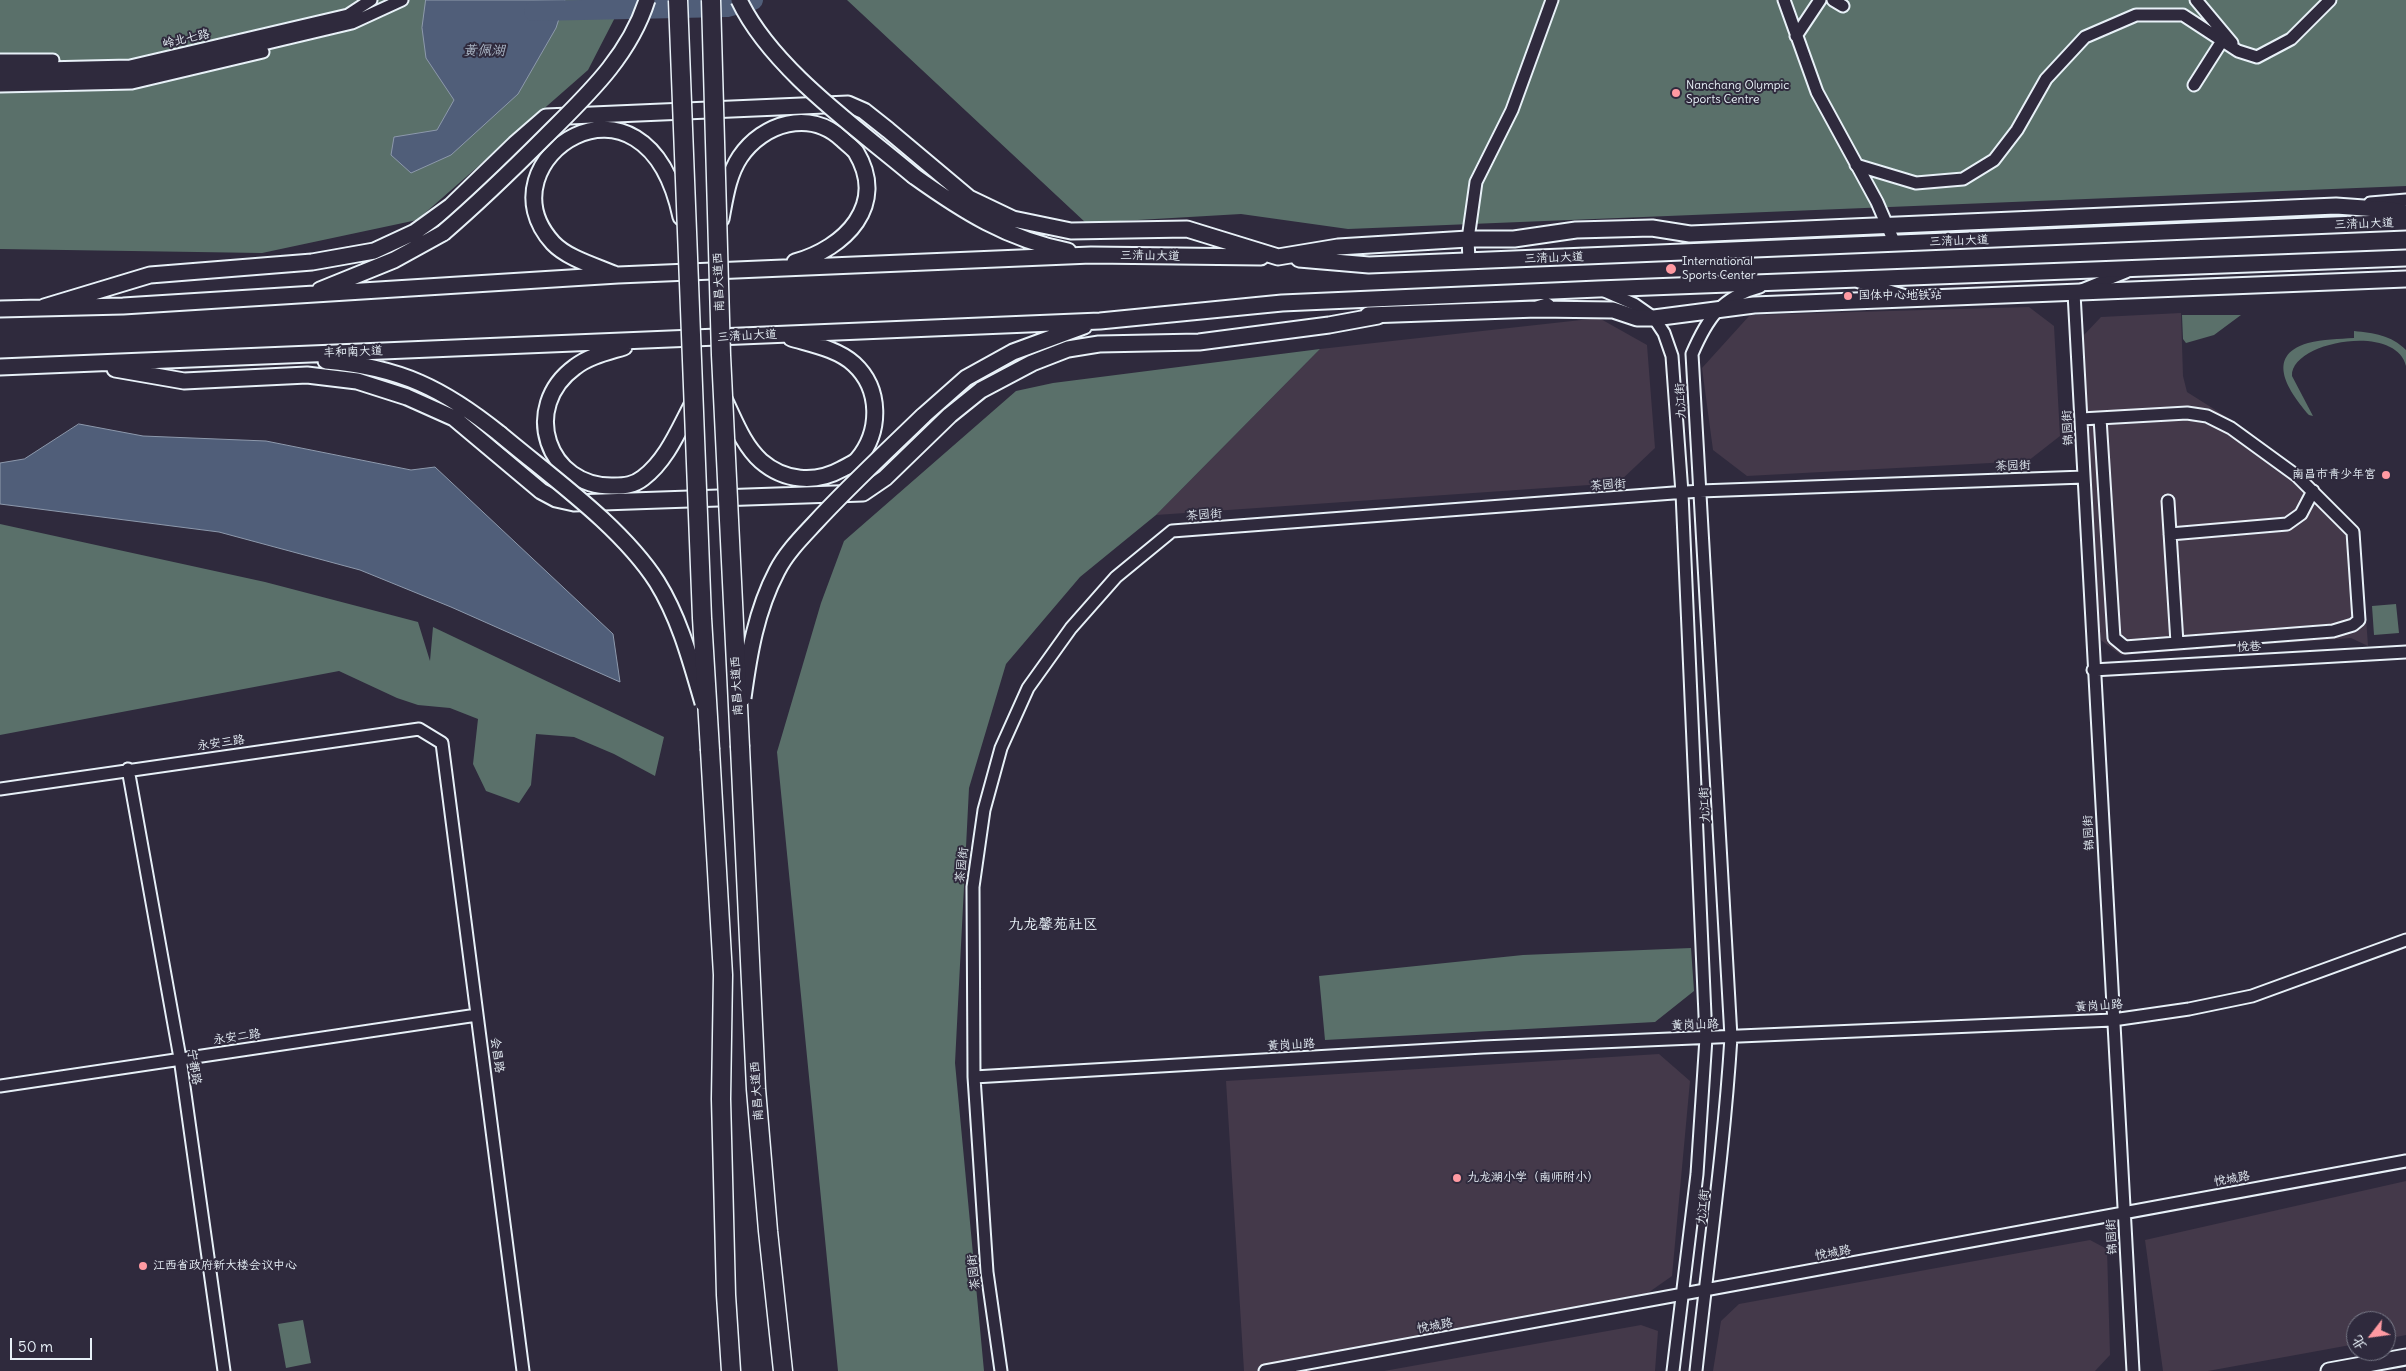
<!DOCTYPE html>
<html>
<head>
<meta charset="utf-8">
<style>
	body { margin:0 }
	#map { position:relative; width:2406px; height:1371px; overflow:hidden; background:#2f2a3d; font-family:Delius,"LXGW WenKai TC",sans-serif }
	canvas { display:block }
	.north { position:absolute; left:2346px; top:1311px; width:50px; height:50px; box-sizing:border-box; background:#2f2a3d; border:1px solid #797a88; border-radius:50%; rotate:240deg; font-size:14px; font-weight:700; line-height:20px; text-align:center; color:#e8f1f8 }
	.north::after { content:''; display:block; margin:auto; width:18px; height:22px; background:#ff9aa2; clip-path:polygon(50% 0,100% 100%,50% 72%,0 100%) }
	.scale { position:absolute; left:10px; top:1338px; width:82px; height:22px; box-sizing:border-box; border:2px solid #e8f1f8; border-top:0; padding-left:6px; font-size:15px; line-height:18px; white-space:nowrap; color:#e8f1f8; -webkit-text-stroke:4px #2f2a3d; paint-order:stroke }
</style>
</head>
<body>
<div id="map">
<canvas width="2406" height="1371"></canvas>
<div class="north">北</div>
<div class="scale">50 m</div>
</div>
<script>
const ctx = document.querySelector('canvas').getContext('2d');
ctx.lineJoin = 'round';
function fill(path, color) { ctx.fillStyle = color; ctx.fill(path, 'evenodd'); }
function trace(path, color, width, dash) { ctx.strokeStyle = color; ctx.lineWidth = width; ctx.lineCap = dash ? 'butt' : 'round'; ctx.setLineDash(dash || []); ctx.stroke(path); }
function label(font, color, halo, rows, align = 'center') {
  ctx.font = font + ' Delius,"LXGW WenKai TC",sans-serif'; ctx.lineWidth = 4; ctx.setLineDash([]); ctx.textBaseline = 'middle'; ctx.strokeStyle = halo; ctx.fillStyle = color; for (const [text, x, y, turn = 0] of rows) {
    ctx.save(); ctx.translate(x, y); ctx.rotate((+turn || 0) * Math.PI / 180); ctx.textAlign = isNaN(turn) ? turn : align; if (halo) ctx.strokeText(text, 0, 0); ctx.fillText(text, 0, 0); ctx.restore();
  }
}
fill(new Path2D(`
	M 2029,307 L 2054,326 L 2060,436 L 2028,461 L 1747,476 L 1713,450 L 1702,368 L 1750,315 Z
	M 2181,313 L 2183,376 L 2187,392 L 2247,430 L 2312,480 L 2360,532 L 2368,646 L 2351,638 L 2121,655 L 2098,638 L 2083,336 L 2101,317 Z
	M 1599,318 L 1647,345 L 1655,448 L 1618,483 L 1156,515 L 1320,349 Z
	M 1659,1054 L 1690,1081 L 1672,1276 L 1635,1302 L 1283,1371 L 1244,1371 L 1226,1081 Z
	M 2406,1181 L 2406,1335 L 2386,1339 L 2386,1321 L 2356,1321 L 2356,1344 L 2208,1371 L 2163,1371 L 2145,1240 Z
	M 2090,1240 L 2107,1249 L 2110,1355 L 2095,1371 L 1713,1371 L 1721,1321 L 1739,1304 Z
	M 1641,1325 L 1658,1331 L 1655,1371 L 1384,1371 Z`), '#44394a');
fill(new Path2D(`
	M 0,0 L 624,0 L 588,70 L 417,220 L 262,253 L 0,249 Z
	M 847,0 L 2406,0 L 2406,186 L 1348,229 L 1241,214 L 1086,223 Z
	M 2182,315 L 2241,315 L 2214,335 L 2186,343 L 2183,339 Z
	M 2354,331 C 2374,333 2391,335 2406,350 L 2406,366 C 2396,322 2290,342 2292,376 L 2313,416 L 2309,415 C 2290,393 2263,356 2308,343 C 2323,339 2339,339 2354,338 Z
	M 1320,349 L 1156,515 L 1080,577 L 1006,664 L 969,788 L 955,1063 L 984,1371 L 838,1371 L 777,752 L 821,603 L 844,541 L 1016,391 L 1053,383 Z
	M 0,524 L 265,582 L 418,622 L 430,661 L 433,627 L 664,737 L 655,776 L 614,754 L 574,737 L 536,734 L 531,785 L 519,803 L 486,791 L 473,764 L 478,719 L 450,708 L 418,705 L 397,698 L 339,671 L 0,735 Z
	M 2396,604 L 2399,633 L 2374,635 L 2372,606 Z
	M 1691,948 L 1694,991 L 1655,1022 L 1325,1040 L 1319,976 L 1523,955 Z
	M 303,1320 L 311,1363 L 286,1368 L 278,1324 Z`), '#5a706a');
const water = new Path2D(`
	M 426,0 L 565,0 L 556,28 L 518,94 L 451,155 L 411,173 L 391,155 L 394,137 L 437,130 L 454,100 L 426,58 L 422,28 Z
	M 79,424 L 143,436 L 266,441 L 411,470 L 435,467 L 613,634 L 620,682 L 451,607 L 360,570 L 219,532 L 0,504 L 0,463 L 24,459 Z`);
fill(water, '#505e79');
trace(water, '#8d99ac', 1);
trace(new Path2D(`
	M 534,11 L 727,7 L 753,0`), '#505e79', 20);
const minor = new Path2D(`
	M 1784,0 L 1817,92 L 1877,202 L 1895,244
	M 1833,0 L 1843,6
	M 2196,0 L 2232,43
	M 1796,36 L 1820,0
	M 0,60 L 53,60
	M 0,69 L 130,66 L 348,15 L 371,0
	M 0,78 L 133,75 L 352,23 L 402,0
	M 2194,85 L 2222,41
	M 0,86 L 132,83 L 263,52
	M 1856,165 L 1916,183 L 1963,179 L 1994,160 L 2017,130 L 2046,79 L 2085,37 L 2136,15 L 2183,15 L 2238,51 L 2257,57 L 2291,39 L 2330,0
	M 2370,203 L 2406,200
	M 1469,261 L 1468,239 L 1476,182 L 1512,110 L 1552,0
	M 2126,272 L 2074,293 L 2133,1371
	M 1859,282 L 1906,296
	M 1602,290 L 1634,304 L 1654,318 L 1664,333 L 1672,356 L 1682,493 L 1706,1038 L 1697,1174 L 1673,1371
	M 2081,419 L 2187,413 L 2207,416 L 2231,428 L 2297,476 L 2353,532 L 2359,620 L 2353,625 L 2333,631 L 2125,647 L 2114,638 L 2100,418
	M 2168,501 L 2177,643
	M 2170,534 L 2287,524 L 2301,514 L 2313,491
	M 2093,670 L 2406,652
	M 128,769 L 180,1058 L 224,1371
	M 0,789 L 419,729 L 442,743 L 523,1371
	M 974,1077 L 1483,1047 L 2113,1020 L 2189,1009 L 2252,996 L 2406,940
	M 0,1086 L 477,1015
	M 1001,1371 L 987,1272 L 974,1077 L 973,887 L 984,810 L 1001,748 L 1028,688 L 1071,628 L 1116,577 L 1172,531 L 1700,491 L 2084,477
	M 1265,1371 L 2406,1161
	M 1696,1371 C 1708,1259 1724,1150 1731,1037 L 1692,354 C 1707,319 1721,297 1760,287`);
const major = new Path2D(`
	M 914,176 C 963,211 1007,239 1068,251
	M 721,219 C 725,198 728,175 740,157 C 763,123 810,109 842,139 C 846,143 852,147 856,152 C 888,205 845,248 795,262
	M 1299,259 L 1369,265 L 2406,222
	M 614,274 C 595,266 567,258 553,243 C 478,161 645,48 681,217
	M 320,290 L 394,260 L 443,233
	M 44,307 L 150,275 L 312,262 L 374,251 L 415,232 L 451,206 L 515,144 L 546,117 L 848,104 L 864,111 L 888,130 L 969,198 L 1013,219 L 1071,231 L 1187,229 L 1278,257 L 1338,247 L 1468,239 L 1514,239 L 1576,230 L 1652,228 L 1690,234 L 2336,206 L 2392,210 L 2406,213
	M 0,309 L 123,306 L 618,275 L 1091,255 L 1261,257
	M 1537,309 L 1613,310 L 1637,318 L 1654,318 L 1754,305 L 2406,279
	M 1368,315 L 1537,309 L 1547,306
	M 624,347 C 608,352 589,356 575,367 C 520,407 547,488 614,486 C 625,486 634,485 643,478 C 667,460 679,429 693,403
	M 326,361 C 400,367 444,389 500,434
	M 0,367 L 1100,321 L 1282,303 L 1598,289 L 2406,258
	M 115,369 L 184,381 L 307,375 L 357,381 L 407,397 L 454,418 L 541,491 L 556,499 L 574,503 L 863,493 L 885,478 L 950,415 L 981,390 L 1032,363 L 1068,349 L 1099,344 L 1199,342 L 1329,325 L 1378,316
	M 724,399 C 734,419 743,445 761,461 C 784,481 815,484 842,469 C 847,466 854,464 858,459 C 881,431 881,389 854,364 C 838,349 811,344 791,338
	M 923,416 L 966,378 L 1013,352 L 1084,326
	M 2329,1371 L 2406,1357`);
const highway = new Path2D(`
	M 740,747 L 756,1089 L 768,1231 L 783,1371
	M 710,750 L 723,975 L 721,1099 L 726,1295 L 731,1371`);
trace(minor, '#e8f1f8', 15);
trace(major, '#e8f1f8', 19);
trace(highway, '#e8f1f8', 21);
trace(minor, '#2f2a3d', 11);
trace(major, '#2f2a3d', 15);
trace(highway, '#2f2a3d', 18);
const majorBridge = new Path2D(`
	M 739,0 C 772,69 856,127 914,176
	M 443,233 C 479,202 512,170 546,136 C 586,96 629,57 647,0
	M 500,434 C 551,477 621,526 657,582 C 680,619 691,662 703,703
	M 743,698 C 749,654 756,611 777,571 C 786,553 802,537 815,523 C 849,486 887,451 923,416`);
const highwayBridge = new Path2D(`
	M 678,0 L 702,618 L 710,750
	M 711,0 L 721,355 L 740,747`);
trace(majorBridge, '#e8f1f8', 19, []);
trace(highwayBridge, '#e8f1f8', 21, []);
trace(majorBridge, '#2f2a3d', 15);
trace(highwayBridge, '#2f2a3d', 18);
for (const [x, y, r, color] of [
	[1676,93,5,"#ff9aa2"],
	[1671,269,6,"#ff9aa2"],
	[1848,296,5,"#ff9aa2"],
	[2386,475,5,"#ff9aa2"],
	[1457,1178,5,"#ff9aa2"],
	[143,1266,5,"#ff9aa2"]
]) { const dot = new Path2D(); dot.arc(x, y, r, 0, 2 * Math.PI); ctx.fillStyle = color; ctx.fill(dot); trace(dot, '#2f2a3d', 2); }
label('12px', '#e8f1f8', '#2f2a3d', [
	["岭北七路",186,39,-13],
	["三清山大道",2364,224,-2],
	["三清山大道",1959,241,-2],
	["三清山大道",1150,256,1],
	["三清山大道",1554,258,-2],
	["南昌大道西",719,282,-92],
	["三清山大道",747,336,-3],
	["丰和南大道",353,352,-2],
	["九江街",1681,401,-93],
	["锦园街",2068,428,-93],
	["茶园街",2013,466,-2],
	["茶园街",1608,485,-4],
	["茶园街",1204,515,-4],
	["悦巷",2249,647,-3],
	["南昌大道西",737,686,-93],
	["永安三路",221,743,-8],
	["九江街",1705,805,-93],
	["锦园街",2089,833,-93],
	["茶园街",962,865,-83],
	["黄岗山路",2099,1006,-4],
	["黄岗山路",1695,1025,-2],
	["永安二路",237,1037,-8],
	["黄岗山路",1291,1045,-3],
	["会昌路",497,1055,82],
	["宁都路",194,1067,81],
	["南昌大道西",757,1091,-94],
	["悦城路",2232,1179,-10],
	["九江街",1703,1207,-84],
	["锦园街",2112,1237,-93],
	["悦城路",1833,1253,-10],
	["茶园街",974,1272,-96],
	["悦城路",1435,1326,-10]
]);
label('12px', '#e8f1f8', '#2f2a3d', [
	["Nanchang Olympic",1686,86],
	["Sports Centre",1686,100],
	["International",1682,262],
	["Sports Center",1682,276],
	["国体中心地铁站",1858,296],
	["南昌市青少年宫",2376,475,"right"],
	["九龙湖小学（南师附小）",1467,1178],
	["江西省政府新大楼会议中心",153,1266]
], 'left');
label('italic 14px', '#abb6c5', '#2f2a3d', [
	["黄佩湖",484,51]
]);
label('15px', '#e8f1f8', '#2f2a3d', [
	["九龙馨苑社区",1053,925]
]);
</script>
</body>
</html>
